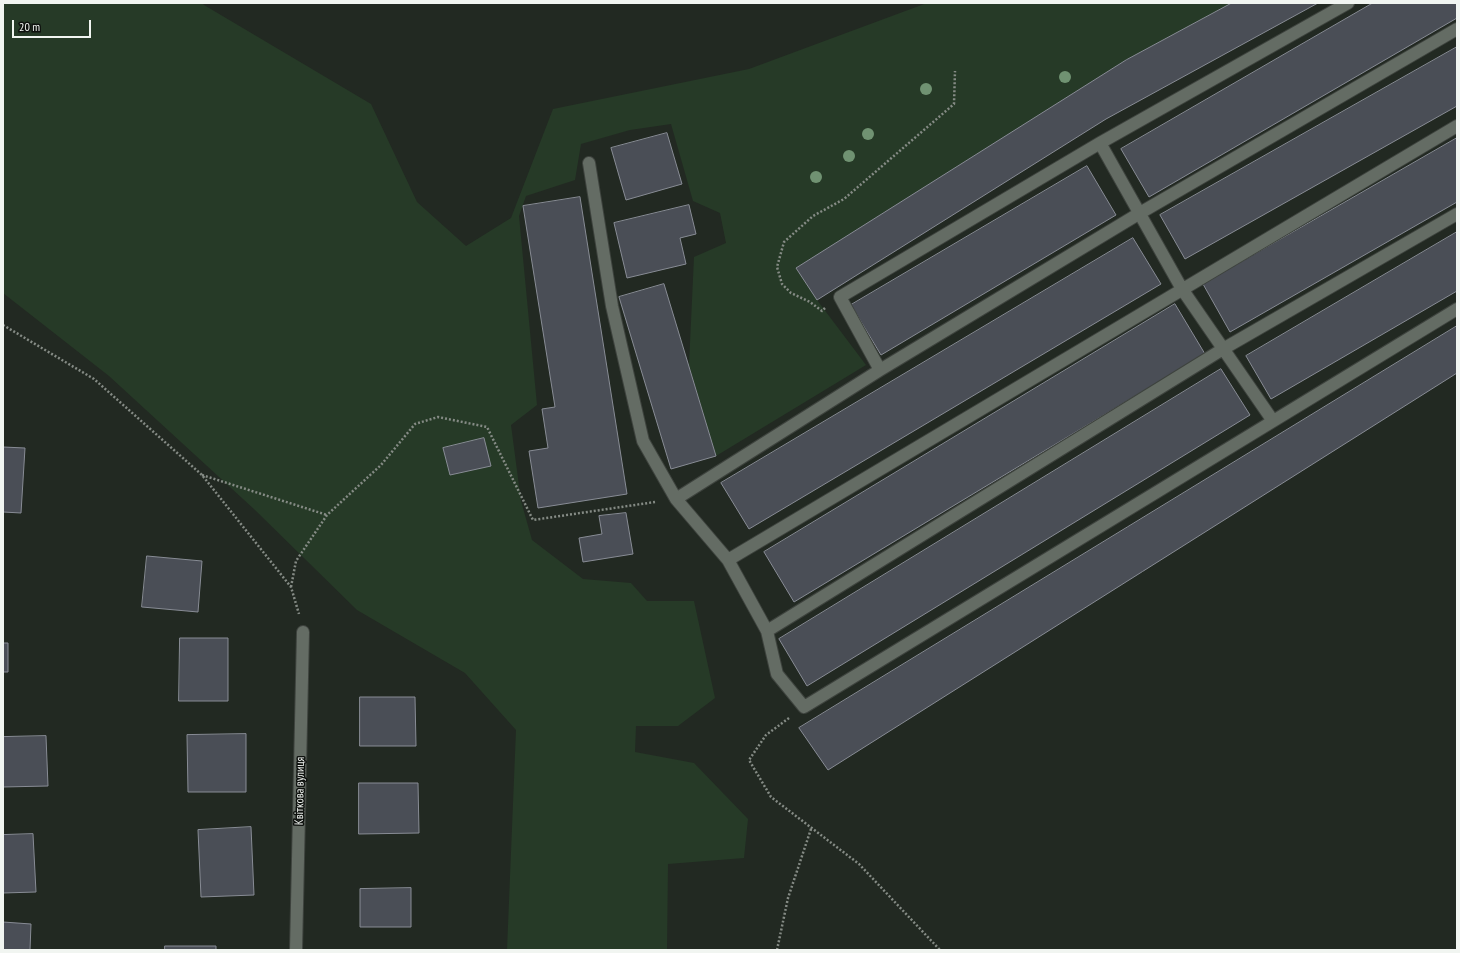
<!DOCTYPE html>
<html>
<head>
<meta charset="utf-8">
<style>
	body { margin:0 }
	#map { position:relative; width:1460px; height:953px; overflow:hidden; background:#222922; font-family:"PT Sans Narrow",sans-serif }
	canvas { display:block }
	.frame { position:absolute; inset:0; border:4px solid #f1f5f1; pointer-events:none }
	.scale { position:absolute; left:12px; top:20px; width:79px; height:18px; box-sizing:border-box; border:2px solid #f1f5f1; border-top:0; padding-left:5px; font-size:12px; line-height:14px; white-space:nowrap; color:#f1f5f1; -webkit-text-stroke:3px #0e110e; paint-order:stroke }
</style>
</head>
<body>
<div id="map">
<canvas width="1460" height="953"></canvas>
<div class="frame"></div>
<div class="scale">20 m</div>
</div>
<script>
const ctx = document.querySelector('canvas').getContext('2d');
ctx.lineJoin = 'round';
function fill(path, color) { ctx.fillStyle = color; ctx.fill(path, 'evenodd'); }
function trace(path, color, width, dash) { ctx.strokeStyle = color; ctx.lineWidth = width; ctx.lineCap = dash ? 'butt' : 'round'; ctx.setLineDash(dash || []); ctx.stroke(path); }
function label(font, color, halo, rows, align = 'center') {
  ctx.font = font + ' "PT Sans Narrow",sans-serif'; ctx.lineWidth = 3; ctx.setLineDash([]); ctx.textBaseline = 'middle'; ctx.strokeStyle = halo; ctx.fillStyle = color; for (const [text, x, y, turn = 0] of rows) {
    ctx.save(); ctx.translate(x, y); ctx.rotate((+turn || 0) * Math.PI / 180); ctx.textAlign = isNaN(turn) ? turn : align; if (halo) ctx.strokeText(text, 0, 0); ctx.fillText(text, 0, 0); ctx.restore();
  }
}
fill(new Path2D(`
	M 3,3 L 202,3 L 204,5 L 371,104 L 417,202 L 466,246 L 511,218 L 553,109 L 749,69 L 927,3 L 1232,3 L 1126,60 L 796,268 L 817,300 L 866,365 L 716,456 L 689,365 L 694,257 L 726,243 L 720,213 L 693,201 L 671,124 L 630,130 L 581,144 L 575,180 L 526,196 L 519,216 L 537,405 L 511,425 L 521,501 L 532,540 L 583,579 L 631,583 L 647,601 L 694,601 L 715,698 L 678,726 L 636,726 L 635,752 L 694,763 L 748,819 L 744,858 L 668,864 L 667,950 L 507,950 L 516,730 L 465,673 L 357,610 L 255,510 L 109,376 L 3,293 Z`), '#263a27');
const building = new Path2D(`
	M 1232,3 L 1318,3 L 1106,119 L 817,300 L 796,268 L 1126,60 Z
	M 1373,3 L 1457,3 L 1457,18 L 1149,197 L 1121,149 Z
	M 1457,47 L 1457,106 L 1185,259 L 1160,215 Z
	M 667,133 L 682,184 L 626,200 L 611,148 Z
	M 1457,138 L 1457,202 L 1230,332 L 1203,284 Z
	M 1087,166 L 1116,215 L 881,355 L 851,305 Z
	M 580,197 L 627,494 L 538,508 L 529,451 L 548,448 L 542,409 L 555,407 L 523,206 Z
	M 689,205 L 696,234 L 680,238 L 686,264 L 627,278 L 614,223 Z
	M 1457,232 L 1457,291 L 1271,399 L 1246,356 Z
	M 1133,238 L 1161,284 L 749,529 L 721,483 Z
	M 664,284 L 716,456 L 671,469 L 619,297 Z
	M 1175,304 L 1205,354 L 794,602 L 764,552 Z
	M 1457,326 L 1457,373 L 828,770 L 799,728 Z
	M 1221,369 L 1250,415 L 807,686 L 779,639 Z
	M 484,438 L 491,466 L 450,475 L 443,448 Z
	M 3,447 L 25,448 L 21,513 L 3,512 Z
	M 626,513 L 633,554 L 583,562 L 579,538 L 602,534 L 599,516 Z
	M 147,556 L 202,561 L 198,612 L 142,607 Z
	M 180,638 L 228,638 L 228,701 L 179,701 Z
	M 3,643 L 8,643 L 8,672 L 3,672 Z
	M 360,697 L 415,697 L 416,746 L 360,746 Z
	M 246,734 L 246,792 L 188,792 L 187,735 Z
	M 46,736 L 48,786 L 3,787 L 3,737 Z
	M 359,783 L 418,783 L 419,833 L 359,834 Z
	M 251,827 L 254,895 L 201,897 L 198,830 Z
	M 33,834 L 36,892 L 3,893 L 3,835 Z
	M 411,888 L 411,927 L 360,927 L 360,889 Z
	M 3,922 L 31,924 L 30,950 L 3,950 Z
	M 165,946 L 216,946 L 216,950 L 165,950 Z`);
fill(building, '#4a4e56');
trace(building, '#888c95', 1);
const lane = new Path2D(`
	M 1100,143 L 1182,289 L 1273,421
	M 589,163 L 612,306 L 643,441 L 676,499 L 728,560 L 767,631 L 777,674 L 804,707 L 1457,309
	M 880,370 L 840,297 L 1100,143 L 1348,3
	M 676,499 L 880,370 L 1140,213 L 1457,29
	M 728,560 L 1457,126
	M 767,631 L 1223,349 L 1457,214`);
const street = new Path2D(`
	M 296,950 L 303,632`);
trace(lane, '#3e433e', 14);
trace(street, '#3e433e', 14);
trace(new Path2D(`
	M 825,308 L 822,311 L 810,302 L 791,293 L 782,284 L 777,267 L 784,242 L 813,216 L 844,199 L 954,104 L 955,71
	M 3,325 L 94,379 L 202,475 L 291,587 L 299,614
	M 202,475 L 327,515
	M 291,587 L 296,561 L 327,515 L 381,465 L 415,424 L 438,417 L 487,427 L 533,520 L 655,502
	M 789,718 L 766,735 L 749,760 L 771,797 L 859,864 L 940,950
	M 777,950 L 788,898 L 811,829`), '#858b85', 2.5, [2, 2]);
trace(lane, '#646c64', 12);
trace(street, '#646c64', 12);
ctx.fillStyle = '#709272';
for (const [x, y] of [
	[1065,77],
	[926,89],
	[868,134],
	[849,156],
	[816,177]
]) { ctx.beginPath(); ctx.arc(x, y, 6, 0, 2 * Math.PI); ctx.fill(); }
label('12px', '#f1f5f1', '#0e110e', [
	["Квіткова вулиця",300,791,-89]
]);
</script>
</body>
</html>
